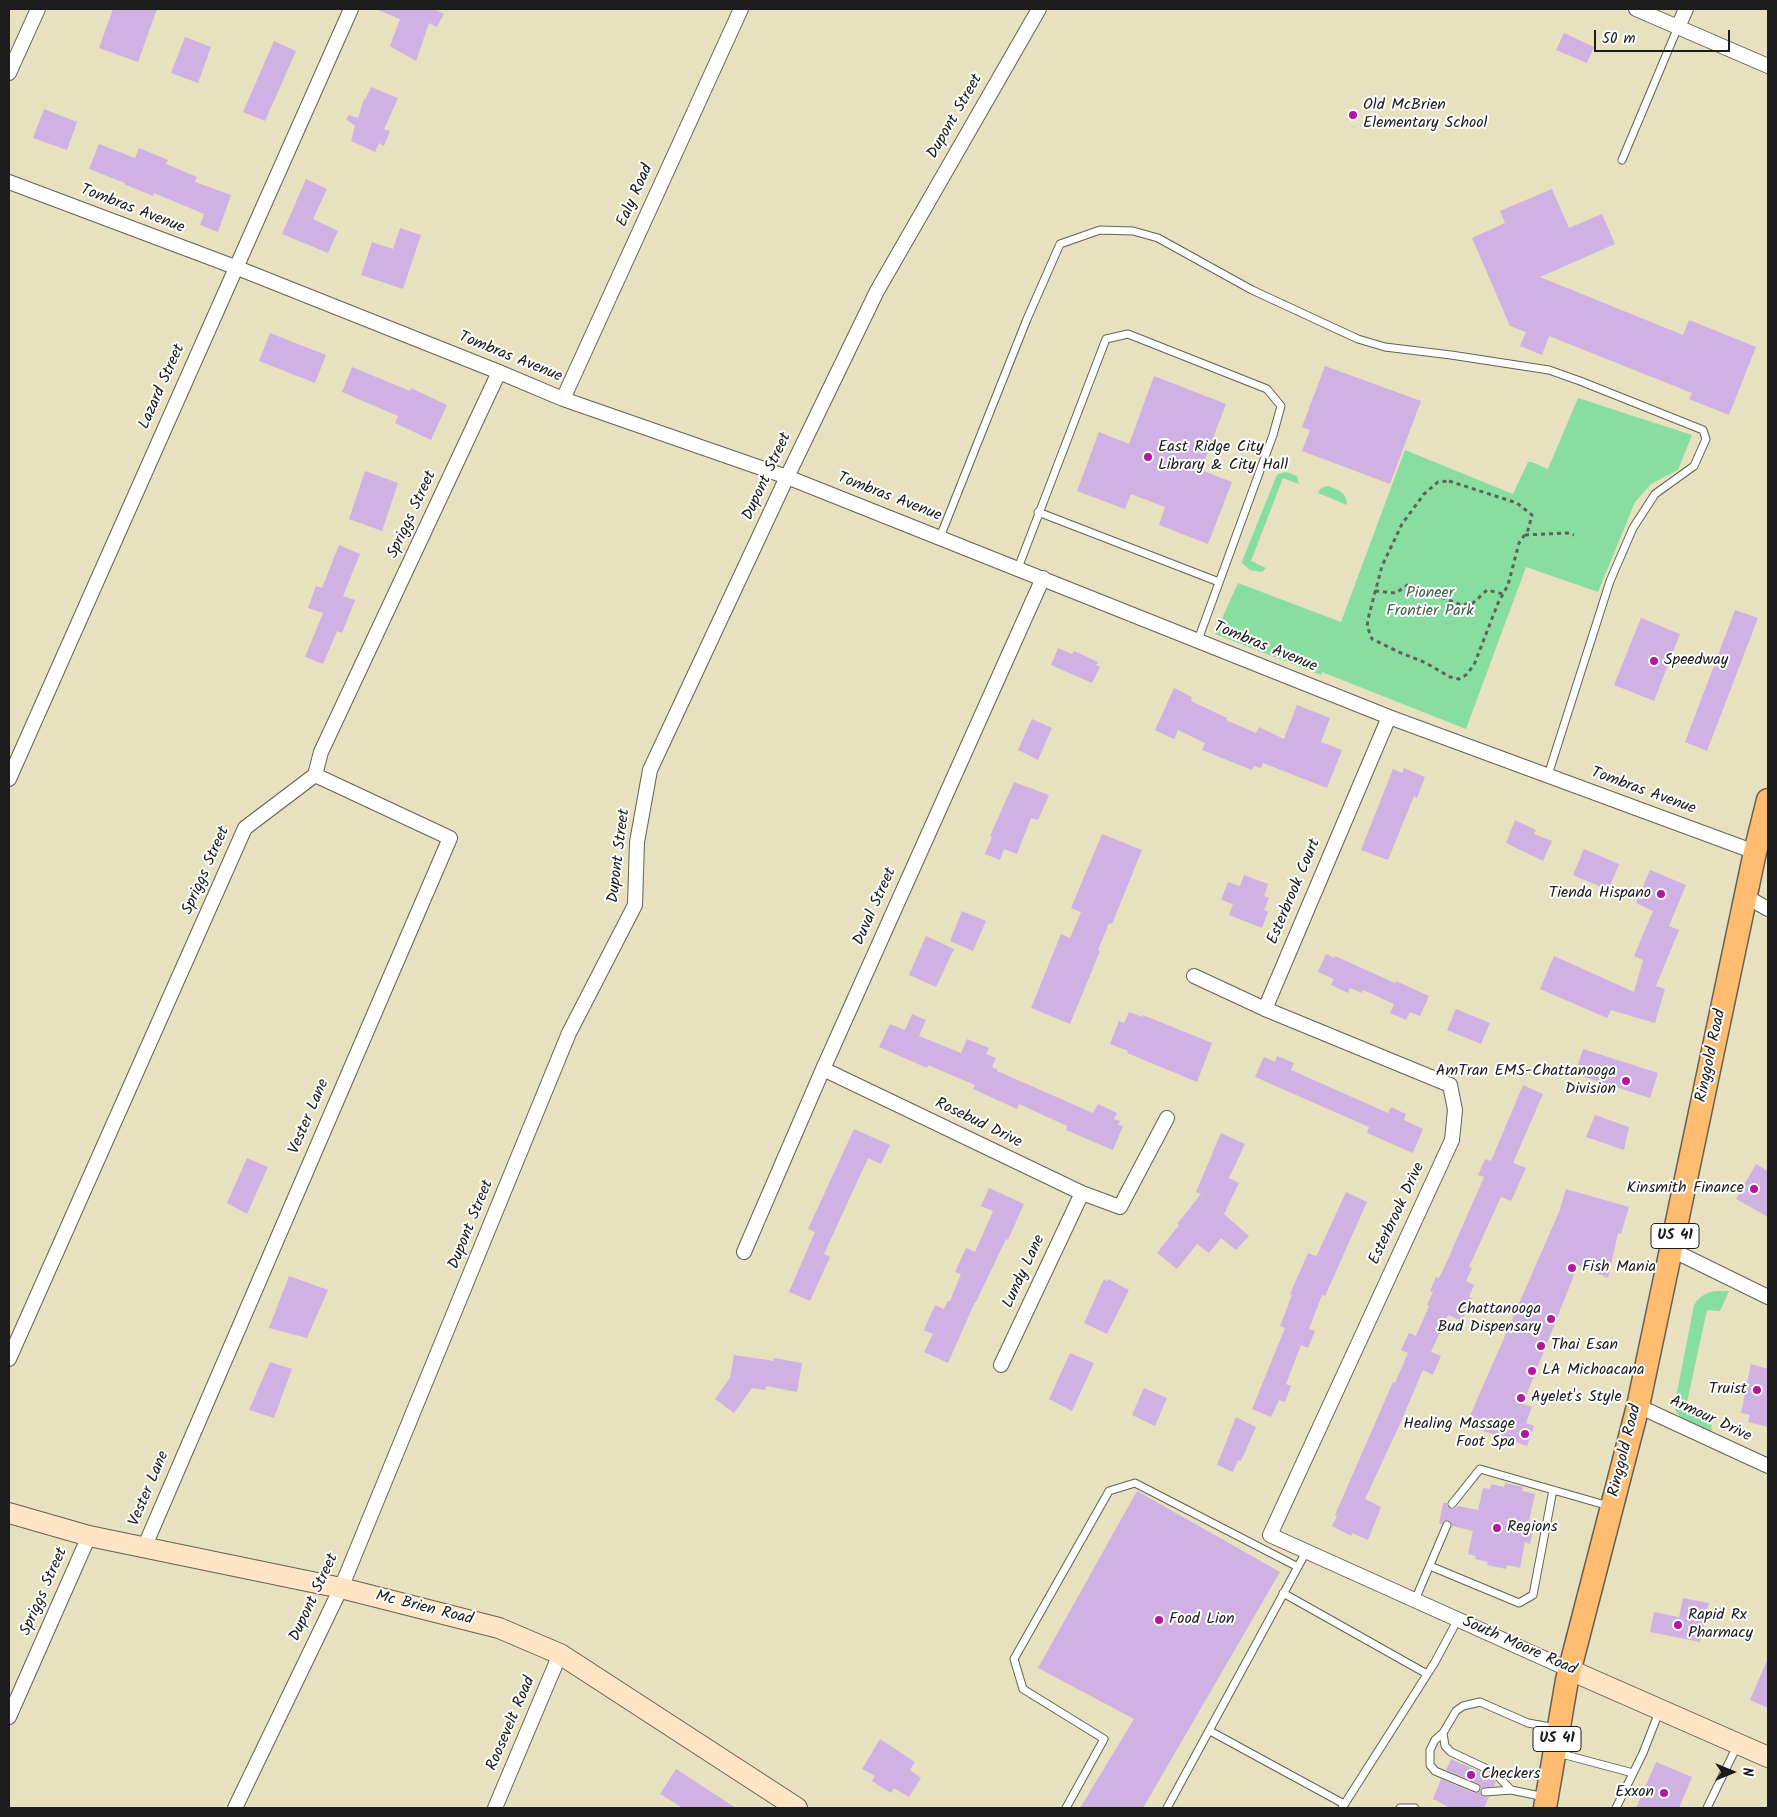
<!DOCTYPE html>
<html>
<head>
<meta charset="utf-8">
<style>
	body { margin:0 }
	#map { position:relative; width:1777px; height:1817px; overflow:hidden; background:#e8e1bf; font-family:Kalam,sans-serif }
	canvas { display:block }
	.frame { position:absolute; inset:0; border:10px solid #1c1c1c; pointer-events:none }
	.north { position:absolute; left:1707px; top:1747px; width:50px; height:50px; -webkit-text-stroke:4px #fff; paint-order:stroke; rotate:90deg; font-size:14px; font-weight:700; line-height:20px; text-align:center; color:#1c1c1c }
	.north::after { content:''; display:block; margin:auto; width:18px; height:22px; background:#1c1c1c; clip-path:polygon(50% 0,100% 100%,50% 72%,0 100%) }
	.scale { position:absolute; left:1594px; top:30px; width:136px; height:22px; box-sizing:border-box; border:2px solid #1c1c1c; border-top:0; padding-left:6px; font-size:15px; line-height:18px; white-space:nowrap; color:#1c1c1c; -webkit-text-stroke:4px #fff; paint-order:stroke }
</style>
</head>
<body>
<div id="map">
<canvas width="1777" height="1817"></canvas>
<div class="frame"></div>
<div class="north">N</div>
<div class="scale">50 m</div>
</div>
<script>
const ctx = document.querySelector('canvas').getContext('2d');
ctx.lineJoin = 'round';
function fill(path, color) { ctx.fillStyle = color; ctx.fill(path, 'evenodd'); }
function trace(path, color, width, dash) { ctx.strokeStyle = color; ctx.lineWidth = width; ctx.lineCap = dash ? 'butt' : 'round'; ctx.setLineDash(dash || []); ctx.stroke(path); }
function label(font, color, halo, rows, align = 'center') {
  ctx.font = font + ' Kalam,sans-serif'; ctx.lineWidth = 4; ctx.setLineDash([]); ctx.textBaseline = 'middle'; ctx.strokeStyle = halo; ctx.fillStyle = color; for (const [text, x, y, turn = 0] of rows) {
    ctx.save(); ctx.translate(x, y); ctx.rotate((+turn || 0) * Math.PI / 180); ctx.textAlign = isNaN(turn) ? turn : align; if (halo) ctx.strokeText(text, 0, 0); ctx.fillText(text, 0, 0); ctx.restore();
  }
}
fill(new Path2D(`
	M 1578,398 L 1692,435 L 1678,470 L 1651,484 L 1635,502 L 1598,592 L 1526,567 L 1466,729 L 1322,672 L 1321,675 L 1215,634 L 1238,583 L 1341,622 L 1405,450 L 1513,494 L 1528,462 L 1532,462 L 1548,469 Z
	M 1286,472 L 1297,476 L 1299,484 L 1283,478 L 1251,561 L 1266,568 L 1262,572 L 1250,570 L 1242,563 L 1243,559 L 1276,477 L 1278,474 Z
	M 1328,486 C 1338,490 1347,492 1347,505 L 1318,493 L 1321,488 Z
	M 1715,1291 L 1729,1291 L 1720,1311 L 1707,1310 L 1686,1407 L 1705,1413 L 1711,1418 L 1712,1435 C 1697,1428 1682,1424 1674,1408 L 1694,1305 C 1700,1296 1705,1293 1715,1291 Z`), '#88dda1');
fill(new Path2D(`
	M 113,9 L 157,9 L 138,62 L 99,48 Z
	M 375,9 L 434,9 L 444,14 L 437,27 L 429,23 L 416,61 L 390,46 L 400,19 Z
	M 1564,33 L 1594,47 L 1587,63 L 1556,50 Z
	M 185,37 L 211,47 L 198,83 L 171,73 Z
	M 274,41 L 296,51 L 265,121 L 243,112 Z
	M 371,87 L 398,98 L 384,129 L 390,131 L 384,146 L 379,143 L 375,152 L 351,141 L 355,126 L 346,119 L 349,115 L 358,118 L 364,99 L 365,100 Z
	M 44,109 L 77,122 L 67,150 L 33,138 Z
	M 99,144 L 135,158 L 139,148 L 168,160 L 166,164 L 197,177 L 195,182 L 231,195 L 218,232 L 200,225 L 204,214 L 154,193 L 153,196 L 124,184 L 125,183 L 89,169 Z
	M 306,179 L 327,189 L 313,219 L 338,231 L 328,253 L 282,234 Z
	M 1552,189 L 1569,228 L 1602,214 L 1615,244 L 1540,277 L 1683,335 L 1689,320 L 1756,347 L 1729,415 L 1689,399 L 1692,393 L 1549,336 L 1542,355 L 1520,346 L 1526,332 L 1510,326 L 1472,238 L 1505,223 L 1500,211 Z
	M 400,228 L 421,235 L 403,289 L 361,275 L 372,242 L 393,249 Z
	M 270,333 L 326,355 L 315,383 L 259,361 Z
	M 1325,366 L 1421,401 L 1390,484 L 1302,451 L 1310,430 L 1302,427 Z
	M 352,367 L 410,391 L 411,388 L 447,405 L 431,440 L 395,423 L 398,416 L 342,392 Z
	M 1154,376 L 1226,404 L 1201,470 L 1232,482 L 1208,544 L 1159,525 L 1165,507 L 1131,494 L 1125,509 L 1077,491 L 1099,432 L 1129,444 Z
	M 365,471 L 398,483 L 382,531 L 349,519 Z
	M 339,545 L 360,554 L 343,596 L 355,600 L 342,633 L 337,631 L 323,664 L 305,657 L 323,613 L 308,608 L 316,586 L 322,588 Z
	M 1735,610 L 1758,618 L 1707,751 L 1685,742 Z
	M 1641,618 L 1680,634 L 1654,701 L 1614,685 Z
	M 1058,648 L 1072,654 L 1074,651 L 1098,662 L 1096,665 L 1100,667 L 1092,683 L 1051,665 Z
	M 1174,688 L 1192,697 L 1191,701 L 1227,718 L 1226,720 L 1256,733 L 1259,727 L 1284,739 L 1297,705 L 1330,718 L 1321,742 L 1342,750 L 1327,788 L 1263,763 L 1261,768 L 1254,766 L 1252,770 L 1202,750 L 1205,743 L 1178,730 L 1174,739 L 1155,730 Z
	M 1032,719 L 1052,728 L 1038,760 L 1018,750 Z
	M 1404,768 L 1425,777 L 1417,798 L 1414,796 L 1388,860 L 1361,850 L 1393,769 L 1402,773 Z
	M 1014,782 L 1049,795 L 1038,820 L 1031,818 L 1017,854 L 1004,849 L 1000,860 L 985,854 L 992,837 L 990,836 Z
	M 1515,820 L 1536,830 L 1534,834 L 1552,841 L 1543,861 L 1506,843 Z
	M 1102,834 L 1142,850 L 1112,924 L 1109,923 L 1098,950 L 1100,951 L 1070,1024 L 1031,1008 L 1061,934 L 1070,938 L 1081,912 L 1071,908 Z
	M 1584,849 L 1619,864 L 1608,890 L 1573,875 Z
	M 1650,870 L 1686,885 L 1669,926 L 1679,930 L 1656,986 L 1665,989 L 1655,1023 L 1611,1010 L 1607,1018 L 1540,989 L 1554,956 L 1634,992 L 1643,960 L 1634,956 L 1653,911 L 1636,903 Z
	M 1244,875 L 1268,884 L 1264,896 L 1269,898 L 1264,910 L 1268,912 L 1262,928 L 1229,915 L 1233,904 L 1221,900 L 1228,882 L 1240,886 Z
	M 962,911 L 986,921 L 973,951 L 950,941 Z
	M 926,936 L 954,949 L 936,987 L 909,975 Z
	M 1326,954 L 1334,958 L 1335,956 L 1395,983 L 1396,981 L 1429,996 L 1420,1016 L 1410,1012 L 1406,1020 L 1390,1013 L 1394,1004 L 1363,990 L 1362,993 L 1350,988 L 1348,993 L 1331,985 L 1334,979 L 1318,972 Z
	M 1456,1009 L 1490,1023 L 1481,1044 L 1447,1030 Z
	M 1129,1012 L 1142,1017 L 1143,1015 L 1212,1043 L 1197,1082 L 1127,1053 L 1128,1051 L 1110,1044 L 1119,1021 L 1124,1023 Z
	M 912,1014 L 926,1020 L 919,1036 L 961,1053 L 967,1039 L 989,1048 L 986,1054 L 996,1058 L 992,1067 L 997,1069 L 997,1071 L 1093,1113 L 1098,1104 L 1117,1113 L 1114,1119 L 1120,1121 L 1118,1125 L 1123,1126 L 1113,1150 L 1066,1130 L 1067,1126 L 1019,1104 L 1017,1109 L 973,1089 L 975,1085 L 928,1065 L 927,1068 L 879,1047 L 890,1024 L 905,1030 Z
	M 1583,1049 L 1658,1073 L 1650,1098 L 1575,1074 Z
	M 1277,1056 L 1294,1063 L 1291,1070 L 1388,1113 L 1391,1107 L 1406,1114 L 1404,1120 L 1423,1129 L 1413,1153 L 1367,1133 L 1369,1127 L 1255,1077 L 1264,1057 L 1275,1062 Z
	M 1523,1085 L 1543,1094 L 1513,1163 L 1526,1168 L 1511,1201 L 1501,1197 L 1469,1267 L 1472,1268 L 1466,1281 L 1474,1285 L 1469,1297 L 1472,1298 L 1462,1321 L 1448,1315 L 1431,1352 L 1441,1356 L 1433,1375 L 1423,1370 L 1422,1372 L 1400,1424 L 1365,1499 L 1381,1507 L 1368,1540 L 1352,1533 L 1351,1536 L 1332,1526 L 1337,1516 L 1335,1515 L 1393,1382 L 1395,1383 L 1408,1353 L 1401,1350 L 1409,1333 L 1416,1336 L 1429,1306 L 1427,1305 L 1433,1292 L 1430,1291 L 1436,1277 L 1439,1278 L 1449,1257 L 1484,1177 L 1478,1175 L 1485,1159 L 1491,1161 Z
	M 1595,1115 L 1629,1127 L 1624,1150 L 1586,1137 Z
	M 854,1129 L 890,1145 L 881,1164 L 868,1158 L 824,1254 L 830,1257 L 810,1301 L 789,1292 L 815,1232 L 808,1229 Z
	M 1221,1133 L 1245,1144 L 1229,1178 L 1239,1183 L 1224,1214 L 1249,1236 L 1236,1250 L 1221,1238 L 1209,1253 L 1197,1244 L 1177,1269 L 1157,1253 L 1179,1225 L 1177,1224 L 1201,1194 L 1196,1192 Z
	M 247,1158 L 268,1167 L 247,1214 L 227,1203 Z
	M 1756,1164 L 1768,1171 L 1768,1217 L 1736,1199 Z
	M 989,1188 L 1024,1204 L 1008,1240 L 1006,1239 L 976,1302 L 975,1302 L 948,1363 L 924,1352 L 933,1334 L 924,1330 L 935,1305 L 944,1309 L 948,1301 L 950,1301 L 961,1274 L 955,1272 L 966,1248 L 975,1252 L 993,1211 L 981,1206 Z
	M 1566,1189 L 1629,1207 L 1621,1234 L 1618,1233 L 1608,1278 L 1578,1265 L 1523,1404 L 1532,1407 L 1526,1423 L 1534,1426 L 1527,1446 L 1466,1425 L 1559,1212 Z
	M 1346,1192 L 1367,1202 L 1325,1296 L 1322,1295 L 1309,1329 L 1315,1331 L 1308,1348 L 1301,1345 L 1286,1384 L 1291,1386 L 1285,1402 L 1279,1400 L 1271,1417 L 1252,1409 L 1285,1328 L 1280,1326 L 1292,1295 L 1290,1294 L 1308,1253 L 1316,1256 L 1318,1253 Z
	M 289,1276 L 328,1290 L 307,1338 L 269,1328 Z
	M 1104,1279 L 1107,1281 L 1108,1279 L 1129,1290 L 1107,1334 L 1084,1323 Z
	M 1070,1353 L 1094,1363 L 1072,1411 L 1049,1399 Z
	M 734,1355 L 774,1361 L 774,1358 L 802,1363 L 797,1392 L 766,1386 L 765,1390 L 752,1388 L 734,1413 L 715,1399 L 730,1378 Z
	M 270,1362 L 292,1369 L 274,1418 L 249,1410 Z
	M 1751,1364 L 1768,1369 L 1768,1427 L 1748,1422 L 1750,1415 L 1741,1413 Z
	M 1144,1388 L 1167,1398 L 1155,1426 L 1132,1415 Z
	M 1236,1417 L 1256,1427 L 1241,1461 L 1238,1460 L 1233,1472 L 1217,1465 Z
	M 1505,1483 L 1523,1487 L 1522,1491 L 1535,1494 L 1529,1521 L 1535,1522 L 1530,1544 L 1525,1542 L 1520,1568 L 1507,1565 L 1506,1569 L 1487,1565 L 1488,1562 L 1475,1559 L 1476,1556 L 1468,1554 L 1473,1531 L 1452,1526 L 1451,1522 L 1449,1520 L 1444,1521 L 1442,1524 L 1439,1524 L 1443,1503 L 1447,1503 L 1447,1506 L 1451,1509 L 1454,1509 L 1458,1506 L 1478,1510 L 1483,1488 L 1490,1489 L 1491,1484 L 1504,1487 Z
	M 1137,1491 L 1280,1572 L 1143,1808 L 1080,1808 L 1134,1719 L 1038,1668 Z
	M 1683,1598 L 1709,1603 L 1700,1642 L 1650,1632 L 1654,1612 L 1679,1617 Z
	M 1768,1658 L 1768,1708 L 1750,1700 Z
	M 880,1739 L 915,1762 L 910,1770 L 921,1778 L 909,1797 L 894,1788 L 891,1793 L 872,1781 L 875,1776 L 862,1769 Z
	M 1451,1759 L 1490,1776 L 1496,1782 L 1494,1786 L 1481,1788 L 1478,1783 L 1446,1770 Z
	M 1656,1762 L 1692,1777 L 1679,1808 L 1636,1808 Z
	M 676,1769 L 736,1808 L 683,1808 L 660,1794 Z
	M 1441,1779 L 1474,1793 L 1480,1792 L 1483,1797 L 1489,1797 L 1484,1808 L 1450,1808 L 1433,1799 Z`), '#cfb2e3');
const lane = new Path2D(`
	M 1622,160 L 1678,27
	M 1038,512 L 1219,582
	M 940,537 L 1027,319 L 1060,244 L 1100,230 L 1133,231 L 1158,238 L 1252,290 L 1358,339 L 1385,347 L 1451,355 L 1549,370 L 1580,381 L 1703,430 L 1706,439 L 1694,466 L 1655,494 L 1633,528 L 1610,581 L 1548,775
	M 1018,568 L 1106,339 L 1128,334 L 1267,389 L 1281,406 L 1273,435 L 1198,640
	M 1452,1504 L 1480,1469 L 1609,1506
	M 1430,1566 L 1519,1603 L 1533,1595 L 1553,1490
	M 1283,1593 L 1427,1674
	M 1415,1600 L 1447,1525
	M 1210,1731 L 1344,1804
	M 1443,1733 L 1445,1746 L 1451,1752 L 1485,1768
	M 1558,1753 L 1633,1773
	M 1494,1772 L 1511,1790
	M 1476,1788 L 1435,1771 L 1430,1765 L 1430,1750 L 1435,1740 L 1443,1733 L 1456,1711 L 1463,1706 L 1480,1702 L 1528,1723 L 1556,1728
	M 1485,1792 L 1511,1790 L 1545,1797
	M 1066,1808 L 1104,1739 L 1023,1689 L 1014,1659 L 1109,1491 L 1135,1483 L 1298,1567
	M 1167,1808 L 1306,1552
	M 1342,1808 L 1435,1662 L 1458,1619
	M 1400,1808 L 1415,1808
	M 1616,1808 L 1643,1753 L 1659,1712
	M 1707,1808 L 1737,1746`);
const street = new Path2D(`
	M 1636,9 L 1768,66
	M 1678,27 L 1686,9
	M 9,73 L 38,9
	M 9,182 L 235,267 L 499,372 L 563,399 L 787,477 L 1389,717 L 1755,852
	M 563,399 L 741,9
	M 9,779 L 351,9
	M 1745,896 L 1768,909
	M 1194,976 L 1265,1009 L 1450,1085 L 1455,1110 L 1452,1140 L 1270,1535 L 1570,1670
	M 1265,1009 L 1389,717
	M 823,1069 L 1082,1193 L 1120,1207 L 1167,1118
	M 1672,1250 L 1768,1297
	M 744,1252 L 823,1069 L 1043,578
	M 9,1359 L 245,828 L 315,775 L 321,752 L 499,372
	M 1001,1365 L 1082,1193
	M 1638,1406 L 1768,1466
	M 144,1548 L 450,838 L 315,775
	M 9,1717 L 89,1536
	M 235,1808 L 341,1588 L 569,1033 L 635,905 L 637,842 L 650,770 L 787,477 L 877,291 L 1039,9
	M 495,1808 L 560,1654`);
const secondary = new Path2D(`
	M 9,1513 L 89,1536 L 341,1588 L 499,1628 L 560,1654 L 797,1808
	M 1570,1670 L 1768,1757`);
const primary = new Path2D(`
	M 1545,1808 L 1567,1680 L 1638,1406 L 1755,852 L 1768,800`);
trace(lane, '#636155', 9);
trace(street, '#636155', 16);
trace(secondary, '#636155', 22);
trace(primary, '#636155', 25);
trace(new Path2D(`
	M 1449,481 L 1517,503 L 1532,515 L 1528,530 L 1519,543 L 1508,585 L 1498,603 L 1474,665 L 1466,675 L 1459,679 L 1450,677 L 1426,663 L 1401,653 L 1372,639 L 1367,626 L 1369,615 L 1382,566 L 1402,524 L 1424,494 L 1438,482 Z
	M 1525,535 L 1567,533 L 1574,535
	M 1375,591 L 1396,593 L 1409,584 L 1461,605 L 1473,603 L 1487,590 L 1503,594`), '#636155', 3, [4, 4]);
trace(lane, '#fff', 7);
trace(street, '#fff', 14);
trace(secondary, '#ffe4c6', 20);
trace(primary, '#febc70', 22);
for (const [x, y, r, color] of [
	[1353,115,5,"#b5179e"],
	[1148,457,5,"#b5179e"],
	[1654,661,5,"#b5179e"],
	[1661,894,5,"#b5179e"],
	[1626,1081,5,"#b5179e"],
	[1754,1189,5,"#b5179e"],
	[1572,1268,5,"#b5179e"],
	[1551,1319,5,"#b5179e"],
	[1541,1346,5,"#b5179e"],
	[1532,1371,5,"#b5179e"],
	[1757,1390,5,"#b5179e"],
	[1521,1398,5,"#b5179e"],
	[1525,1434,5,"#b5179e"],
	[1497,1528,5,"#b5179e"],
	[1159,1620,5,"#b5179e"],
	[1678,1625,5,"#b5179e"],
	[1471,1775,5,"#b5179e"],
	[1664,1793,5,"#b5179e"]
]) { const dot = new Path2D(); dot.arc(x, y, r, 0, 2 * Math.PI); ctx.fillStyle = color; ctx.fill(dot); trace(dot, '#fff', 2); }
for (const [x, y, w] of [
	[1675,1236,48],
	[1557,1739,48]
]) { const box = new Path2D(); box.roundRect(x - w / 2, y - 12.5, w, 25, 4); ctx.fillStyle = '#fff'; ctx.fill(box); trace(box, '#1c1c1c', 1); }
label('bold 15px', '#1c1c1c', null, [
	["US 41",1675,1236],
	["US 41",1557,1739]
]);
label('16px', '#1c1c1c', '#fff', [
	["Old McBrien",1363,106],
	["Elementary School",1363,124],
	["East Ridge City",1158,448],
	["Library & City Hall",1158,466],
	["Speedway",1664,661],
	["Tienda Hispano",1651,894,"right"],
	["AmTran EMS-Chattanooga",1616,1072,"right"],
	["Division",1616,1090,"right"],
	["Kinsmith Finance",1744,1189,"right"],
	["Fish Mania",1582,1268],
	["Chattanooga",1541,1310,"right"],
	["Bud Dispensary",1541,1328,"right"],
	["Thai Esan",1551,1346],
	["LA Michoacana",1542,1371],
	["Truist",1747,1390,"right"],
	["Ayelet's Style",1531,1398],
	["Healing Massage",1515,1425,"right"],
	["Foot Spa",1515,1443,"right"],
	["Regions",1507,1528],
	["Rapid Rx",1688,1616],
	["Pharmacy",1688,1634],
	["Food Lion",1169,1620],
	["Checkers",1481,1775],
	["Exxon",1654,1793,"right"]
], 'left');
label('16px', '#1c1c1c', '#fff', [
	["Dupont Street",956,117,-60],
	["Ealy Road",636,196,-66],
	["Tombras Avenue",132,210,21],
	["Tombras Avenue",510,358,22],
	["Lazard Street",163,387,-66],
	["Dupont Street",768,477,-65],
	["Tombras Avenue",889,498,21],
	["Spriggs Street",413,515,-65],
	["Tombras Avenue",1265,648,22],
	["Tombras Avenue",1643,792,20],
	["Dupont Street",620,856,-83],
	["Spriggs Street",207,871,-66],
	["Esterbrook Court",1295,892,-67],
	["Duval Street",876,907,-66],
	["Ringgold Road",1712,1056,-78],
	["Vester Lane",310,1117,-67],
	["Rosebud Drive",978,1124,26],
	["Esterbrook Drive",1398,1214,-65],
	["Dupont Street",472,1225,-68],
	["Lundy Lane",1025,1272,-65],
	["Armour Drive",1710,1420,25],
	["Ringgold Road",1626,1451,-76],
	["Vester Lane",150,1489,-67],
	["Spriggs Street",45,1592,-66],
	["Dupont Street",315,1598,-65],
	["Mc Brien Road",424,1609,14],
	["South Moore Road",1519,1647,24],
	["Roosevelt Road",512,1724,-67]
]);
label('16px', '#42604b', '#fff', [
	["Pioneer",1430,594],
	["Frontier Park",1430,612]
]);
</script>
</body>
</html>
